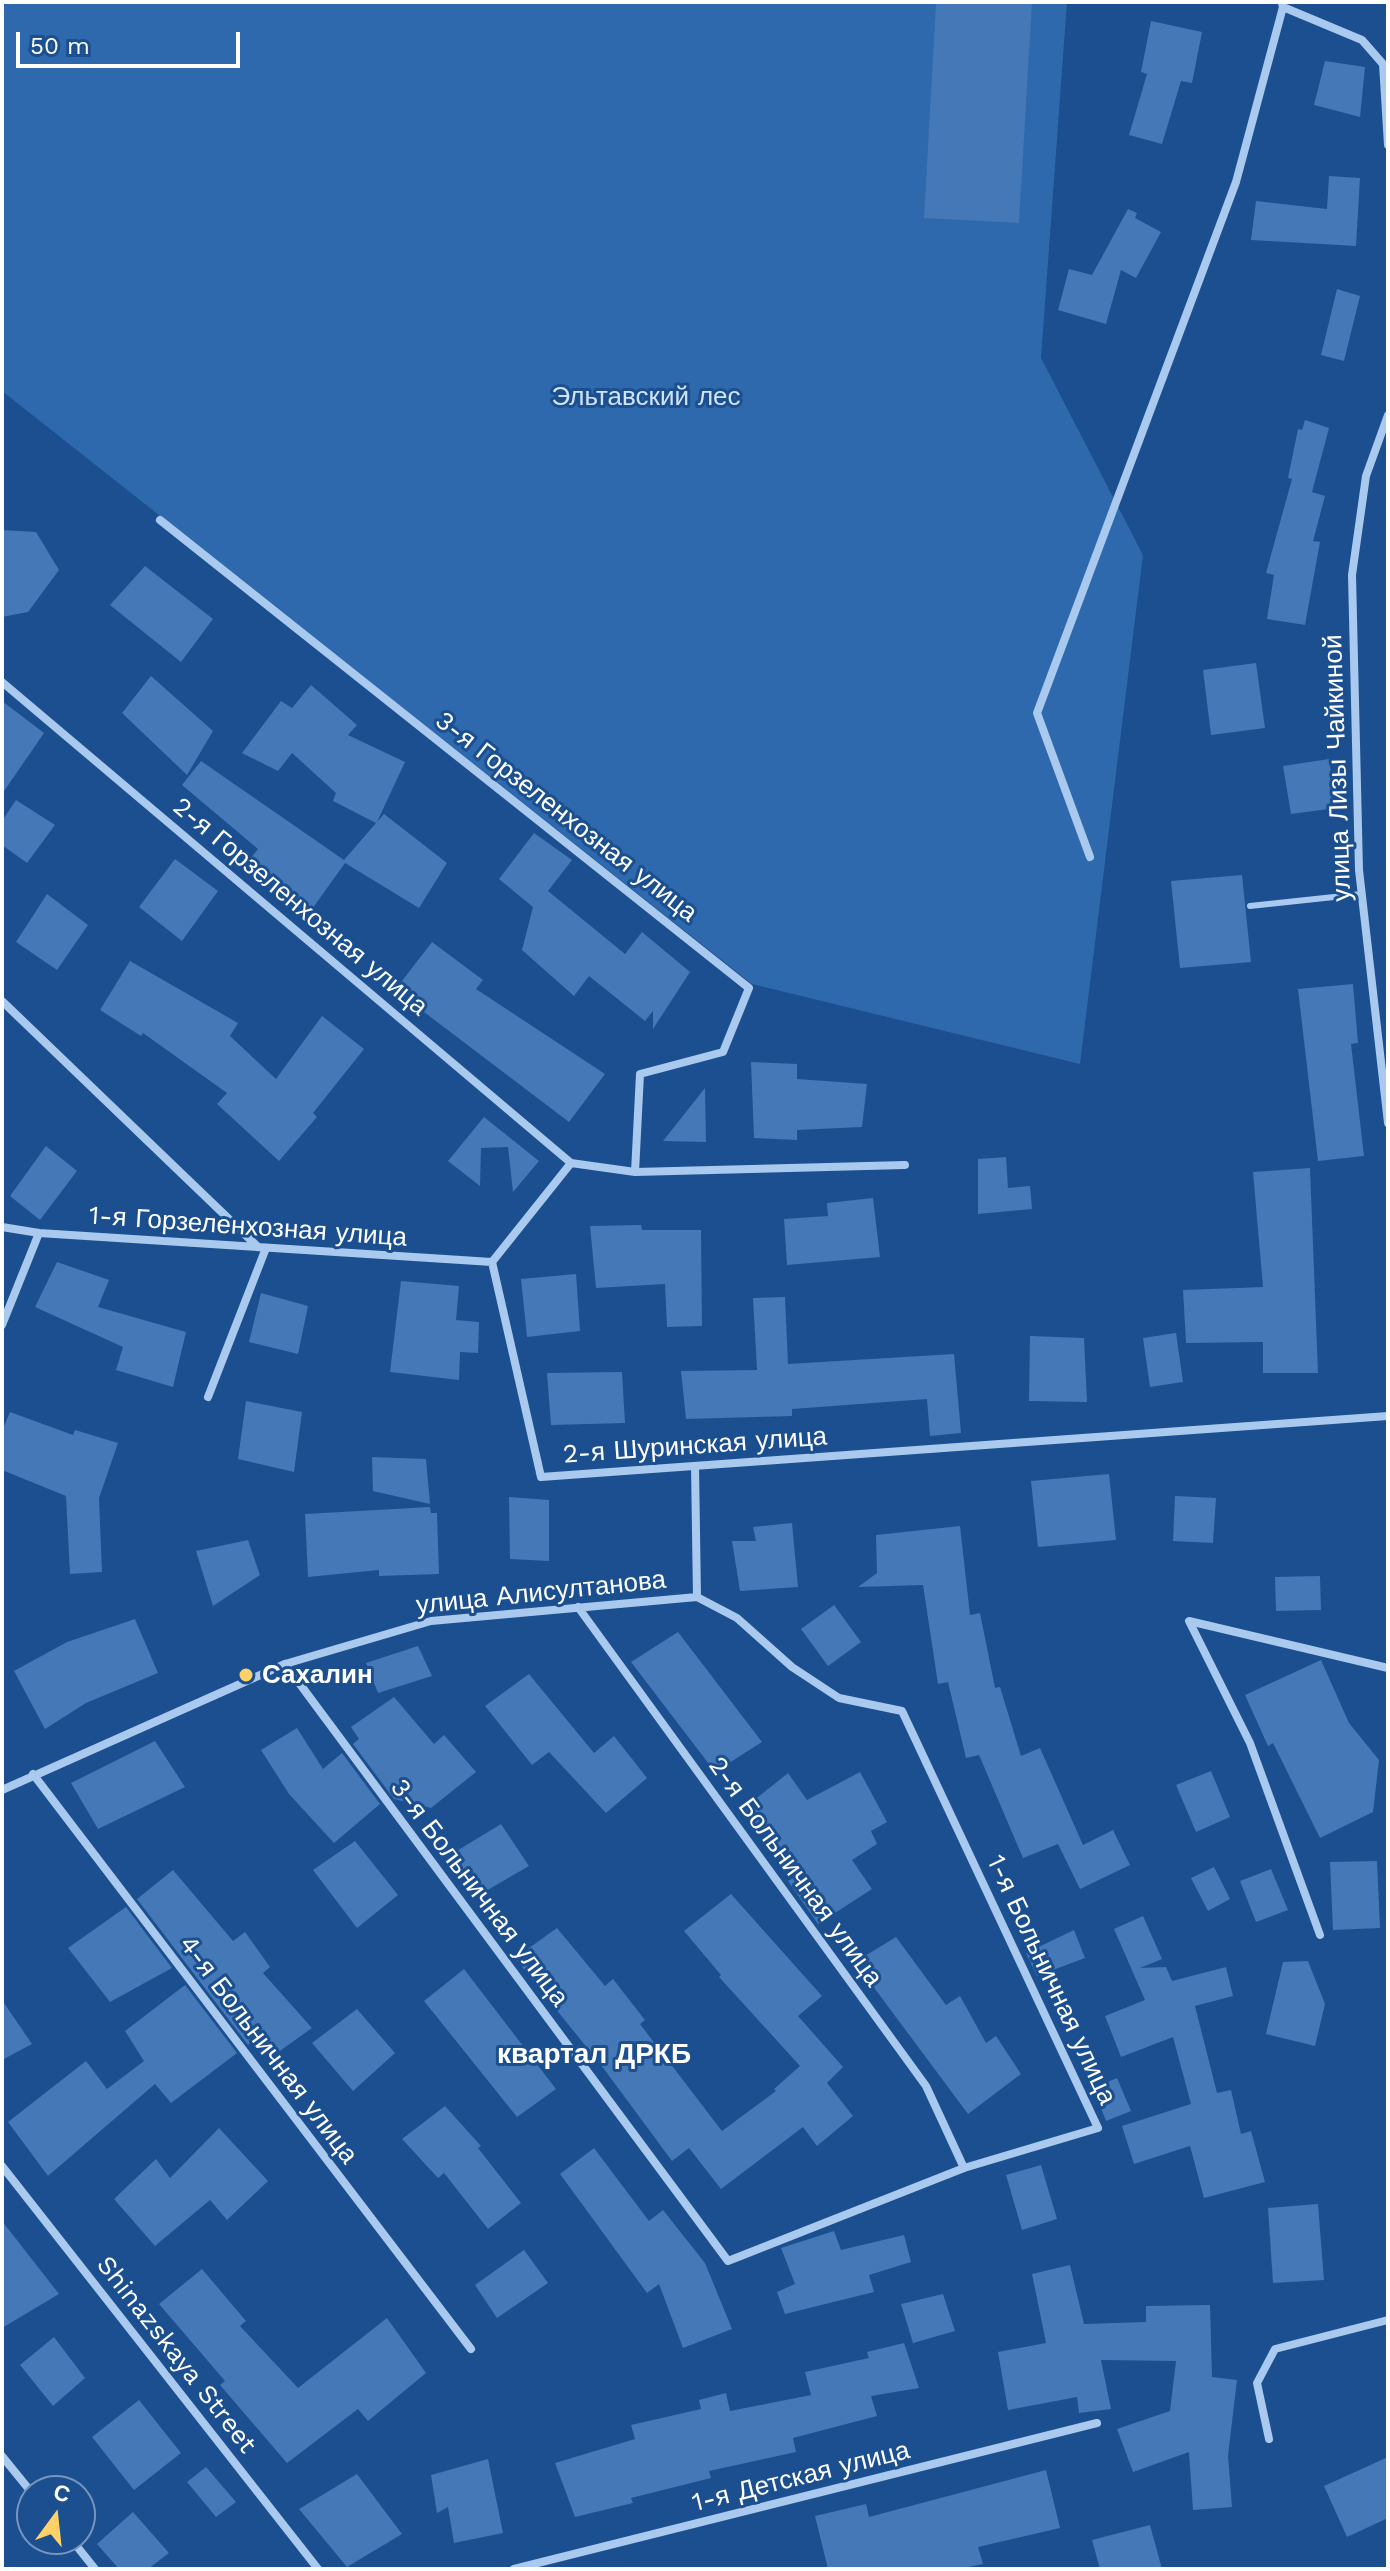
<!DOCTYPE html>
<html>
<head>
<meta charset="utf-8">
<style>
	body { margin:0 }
	#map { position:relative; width:1390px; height:2571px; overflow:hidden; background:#1b4f8f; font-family:"Work Sans",sans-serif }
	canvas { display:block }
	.frame { position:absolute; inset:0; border:4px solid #fff; pointer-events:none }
	.north { position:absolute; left:16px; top:2475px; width:80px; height:80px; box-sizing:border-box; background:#1b4f8f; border:2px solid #7695bc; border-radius:50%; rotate:15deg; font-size:22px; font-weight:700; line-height:32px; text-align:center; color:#fff }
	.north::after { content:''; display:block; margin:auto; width:28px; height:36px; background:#ffd166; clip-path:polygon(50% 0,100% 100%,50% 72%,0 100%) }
	.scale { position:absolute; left:16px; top:32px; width:224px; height:36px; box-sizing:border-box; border:4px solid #fff; border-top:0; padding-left:10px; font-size:24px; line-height:28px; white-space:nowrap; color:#fff; -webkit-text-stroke:6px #1b4f8f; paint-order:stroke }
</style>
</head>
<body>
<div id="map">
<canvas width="1390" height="2571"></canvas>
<div class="frame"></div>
<div class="north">С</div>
<div class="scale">50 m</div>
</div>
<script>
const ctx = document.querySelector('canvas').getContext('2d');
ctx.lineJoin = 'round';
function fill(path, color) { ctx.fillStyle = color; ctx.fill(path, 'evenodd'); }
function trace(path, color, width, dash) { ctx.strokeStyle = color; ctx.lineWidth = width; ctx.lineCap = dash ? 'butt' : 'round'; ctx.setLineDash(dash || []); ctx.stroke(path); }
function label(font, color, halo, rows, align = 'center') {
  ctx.font = font + ' "Work Sans",sans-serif'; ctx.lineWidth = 6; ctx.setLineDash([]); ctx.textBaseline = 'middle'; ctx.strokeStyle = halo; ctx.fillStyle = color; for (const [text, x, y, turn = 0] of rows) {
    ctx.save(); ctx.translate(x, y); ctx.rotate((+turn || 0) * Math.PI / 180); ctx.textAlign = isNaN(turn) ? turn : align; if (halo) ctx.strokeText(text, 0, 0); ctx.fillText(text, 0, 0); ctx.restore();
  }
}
fill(new Path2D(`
	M 2,2 L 1067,2 L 1041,358 L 1143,555 L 1080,1064 L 752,984 L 2,391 Z`), '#2e69ad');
fill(new Path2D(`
	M 936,2 L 1032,2 L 1019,223 L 924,218 Z
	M 1151,21 L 1202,32 L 1192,83 L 1181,81 L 1162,144 L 1129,135 L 1147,74 L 1141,72 Z
	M 1325,61 L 1365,67 L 1360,117 L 1314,105 Z
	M 1329,176 L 1360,178 L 1356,246 L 1251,240 L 1256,201 L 1327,209 Z
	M 1128,209 L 1137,213 L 1135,218 L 1161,232 L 1136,278 L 1121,270 L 1106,324 L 1058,310 L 1069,269 L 1092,275 Z
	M 1337,289 L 1360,296 L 1344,361 L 1321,355 Z
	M 1305,420 L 1329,428 L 1312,492 L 1325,496 L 1313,541 L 1320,542 L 1305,625 L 1267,619 L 1274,575 L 1266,573 L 1292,479 L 1288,478 L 1298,429 L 1302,430 Z
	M 2,530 L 36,532 L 59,570 L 28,612 L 2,617 Z
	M 145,566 L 213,619 L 181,662 L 110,605 Z
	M 1256,663 L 1265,728 L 1211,735 L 1203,670 Z
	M 151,676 L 213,731 L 187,775 L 122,713 Z
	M 311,685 L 357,725 L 348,735 L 405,762 L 377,822 L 384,814 L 447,863 L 419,908 L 345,863 L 305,919 L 243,868 L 258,849 L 182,785 L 201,761 L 344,860 L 376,823 L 333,801 L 336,793 L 292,753 L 278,771 L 242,753 L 281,701 L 292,708 Z
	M 2,701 L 44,733 L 2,794 Z
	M 1329,759 L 1336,808 L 1291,814 L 1283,766 Z
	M 16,800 L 55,825 L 27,863 L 2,845 L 2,821 Z
	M 534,833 L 572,860 L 548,891 L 625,954 L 642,932 L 690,972 L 653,1029 L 653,1011 L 645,1021 L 589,976 L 574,996 L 522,950 L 533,907 L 499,879 Z
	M 175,859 L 218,891 L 182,941 L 139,907 Z
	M 1242,875 L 1251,962 L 1180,968 L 1171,881 Z
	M 47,894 L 88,925 L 57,970 L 16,942 Z
	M 432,942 L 483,980 L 476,989 L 605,1074 L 569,1122 L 395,990 Z
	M 130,961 L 238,1023 L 230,1036 L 276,1079 L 322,1016 L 364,1049 L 313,1113 L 317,1117 L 279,1161 L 217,1104 L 227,1093 L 143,1033 L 141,1036 L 100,1010 Z
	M 1353,984 L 1358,1043 L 1351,1044 L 1364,1156 L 1318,1161 L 1298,989 Z
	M 751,1062 L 797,1064 L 797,1079 L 867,1084 L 862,1127 L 797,1130 L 797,1140 L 754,1138 Z
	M 705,1088 L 706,1142 L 663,1141 Z
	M 484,1117 L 539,1161 L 513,1192 L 508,1147 L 481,1148 L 480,1186 L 448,1161 Z
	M 46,1146 L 77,1171 L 40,1220 L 10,1196 Z
	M 1006,1157 L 1008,1188 L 1030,1186 L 1032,1209 L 978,1214 L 978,1159 Z
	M 1310,1168 L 1318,1373 L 1263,1373 L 1263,1342 L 1186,1343 L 1183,1290 L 1263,1287 L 1253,1172 Z
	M 873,1198 L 880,1257 L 787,1265 L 784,1219 L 828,1216 L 827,1203 Z
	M 641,1225 L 642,1230 L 701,1230 L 702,1326 L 667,1327 L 665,1284 L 596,1288 L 590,1226 Z
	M 57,1262 L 109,1280 L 98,1307 L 186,1332 L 173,1387 L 116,1370 L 123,1347 L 35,1307 Z
	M 576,1274 L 580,1331 L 527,1337 L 521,1279 Z
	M 401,1281 L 459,1286 L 456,1320 L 479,1322 L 478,1353 L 460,1352 L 459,1380 L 390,1372 Z
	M 261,1293 L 308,1306 L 298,1354 L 249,1342 Z
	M 785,1297 L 788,1364 L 954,1354 L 961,1433 L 930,1436 L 927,1399 L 792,1409 L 792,1416 L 686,1419 L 681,1371 L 757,1370 L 753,1298 Z
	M 1176,1333 L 1183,1382 L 1150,1387 L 1143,1338 Z
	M 1030,1336 L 1084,1338 L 1087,1402 L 1029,1401 Z
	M 622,1372 L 625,1423 L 551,1425 L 547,1373 Z
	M 246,1401 L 302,1412 L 294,1472 L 238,1459 Z
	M 10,1412 L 73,1435 L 75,1430 L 118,1443 L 99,1498 L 102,1572 L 70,1574 L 66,1496 L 2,1470 L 2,1431 Z
	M 372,1457 L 426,1459 L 430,1504 L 373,1491 Z
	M 1109,1474 L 1116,1540 L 1038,1547 L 1031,1481 Z
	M 1175,1496 L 1216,1498 L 1213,1543 L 1173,1541 Z
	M 509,1497 L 549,1500 L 549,1561 L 510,1559 Z
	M 430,1507 L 431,1513 L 437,1513 L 439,1574 L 379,1576 L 379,1570 L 308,1577 L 305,1514 Z
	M 792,1523 L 798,1587 L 740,1591 L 732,1541 L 756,1541 L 753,1527 Z
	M 960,1526 L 970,1615 L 980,1613 L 995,1688 L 1000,1687 L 1021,1756 L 1040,1748 L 1083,1845 L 1113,1830 L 1130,1865 L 1080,1889 L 1058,1844 L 1023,1858 L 979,1755 L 966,1758 L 948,1682 L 938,1684 L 923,1585 L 858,1587 L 877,1573 L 876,1535 Z
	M 248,1540 L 260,1575 L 213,1606 L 196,1551 Z
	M 1320,1576 L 1321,1610 L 1276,1611 L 1275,1577 Z
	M 834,1605 L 861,1642 L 828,1666 L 801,1629 Z
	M 135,1619 L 158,1673 L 86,1703 L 45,1729 L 14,1671 L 67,1642 Z
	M 678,1632 L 762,1742 L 715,1772 L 631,1662 Z
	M 418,1646 L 432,1676 L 378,1693 L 366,1663 Z
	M 1321,1660 L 1349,1723 L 1379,1760 L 1373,1812 L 1320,1838 L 1273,1743 L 1268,1746 L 1245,1695 Z
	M 529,1674 L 594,1753 L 614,1736 L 647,1778 L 606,1813 L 549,1752 L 532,1765 L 485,1706 Z
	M 394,1697 L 434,1744 L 444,1735 L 476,1772 L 431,1808 L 394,1799 L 353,1744 L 359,1739 L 351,1727 Z
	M 297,1728 L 323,1769 L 342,1753 L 380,1804 L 334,1843 L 289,1794 L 261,1750 Z
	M 155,1741 L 185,1787 L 98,1829 L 71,1783 Z
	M 1211,1771 L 1230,1817 L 1196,1832 L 1176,1785 Z
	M 860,1772 L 887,1822 L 871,1831 L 877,1844 L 852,1860 L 872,1889 L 818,1924 L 788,1881 L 795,1877 L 743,1809 L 788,1773 L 807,1800 Z
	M 501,1824 L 529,1866 L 479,1895 L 450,1855 Z
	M 355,1841 L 398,1895 L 357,1928 L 313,1870 Z
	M 1377,1861 L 1380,1928 L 1333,1930 L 1330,1862 Z
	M 1214,1867 L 1230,1899 L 1208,1911 L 1191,1878 Z
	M 1271,1869 L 1288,1910 L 1256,1922 L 1240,1881 Z
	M 173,1870 L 233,1941 L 245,1932 L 270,1967 L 263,1973 L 312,2028 L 270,2058 L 255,2039 L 248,2045 L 137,1899 Z
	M 731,1894 L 822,1996 L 798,2016 L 843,2067 L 827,2083 L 853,2116 L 817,2146 L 803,2127 L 721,2189 L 689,2148 L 672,2161 L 604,2069 L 515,1958 L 557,1928 L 605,1986 L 613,1979 L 645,2020 L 640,2024 L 722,2131 L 776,2091 L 774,2089 L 800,2066 L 719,1977 L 721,1975 L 684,1931 Z
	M 126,1907 L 172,1968 L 110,2002 L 68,1948 Z
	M 1143,1916 L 1162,1959 L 1140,1968 L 1166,1967 L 1172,1981 L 1226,1967 L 1233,1996 L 1195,2006 L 1217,2093 L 1231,2090 L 1241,2134 L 1251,2131 L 1265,2182 L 1204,2198 L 1190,2146 L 1134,2164 L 1122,2126 L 1191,2104 L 1173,2037 L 1121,2057 L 1105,2016 L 1145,2000 L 1114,1929 Z
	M 1074,1930 L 1085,1958 L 1037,1976 L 1026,1953 Z
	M 896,1937 L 946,2005 L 960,1996 L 986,2043 L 996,2036 L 1021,2074 L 968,2114 L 855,1962 Z
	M 1308,1961 L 1325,2004 L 1315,2046 L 1266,2034 L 1283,1962 Z
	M 464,1969 L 556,2089 L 517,2117 L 424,2001 Z
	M 185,1985 L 237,2053 L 171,2103 L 155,2084 L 48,2176 L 8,2122 L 86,2061 L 107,2089 L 144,2061 L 125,2031 Z
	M 2,2000 L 32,2044 L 2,2060 Z
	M 357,2009 L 395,2053 L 353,2091 L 312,2043 Z
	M 1117,2078 L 1131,2111 L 1106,2121 L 1093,2088 Z
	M 445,2106 L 481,2146 L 478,2148 L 521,2203 L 488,2229 L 444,2173 L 438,2178 L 402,2139 Z
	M 219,2128 L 268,2181 L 227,2220 L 210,2200 L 155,2246 L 114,2199 L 156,2159 L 170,2178 Z
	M 594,2148 L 649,2221 L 663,2210 L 705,2263 L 732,2329 L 683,2348 L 659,2284 L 647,2293 L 560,2174 Z
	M 1041,2165 L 1057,2219 L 1022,2230 L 1006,2175 Z
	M 1318,2204 L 1324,2280 L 1273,2283 L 1268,2208 Z
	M 2,2221 L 59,2294 L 2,2328 Z
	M 834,2231 L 841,2250 L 904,2235 L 911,2262 L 869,2275 L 874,2292 L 785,2314 L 777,2292 L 795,2284 L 781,2248 Z
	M 524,2250 L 548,2283 L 497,2318 L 475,2285 Z
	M 1070,2265 L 1084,2324 L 1146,2322 L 1146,2306 L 1210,2305 L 1212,2377 L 1237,2380 L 1228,2456 L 1232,2507 L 1193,2510 L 1189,2452 L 1133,2472 L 1117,2429 L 1170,2411 L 1176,2361 L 1101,2360 L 1111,2409 L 1079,2413 L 1077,2397 L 1008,2410 L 998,2352 L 1046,2343 L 1032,2274 Z
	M 202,2269 L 246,2321 L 240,2326 L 298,2388 L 387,2318 L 426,2373 L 368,2421 L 358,2409 L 287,2463 L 220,2385 L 225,2381 L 159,2304 Z
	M 943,2294 L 955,2331 L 913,2343 L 901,2304 Z
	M 54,2337 L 85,2378 L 53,2406 L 20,2365 Z
	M 904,2343 L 919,2388 L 871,2396 L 877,2416 L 793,2438 L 796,2452 L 709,2471 L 711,2478 L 631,2498 L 633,2503 L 575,2517 L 555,2463 L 635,2439 L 631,2425 L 701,2409 L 699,2400 L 726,2393 L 730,2411 L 811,2395 L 805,2372 L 869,2358 L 867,2352 Z
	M 139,2400 L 181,2453 L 134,2490 L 92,2437 Z
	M 1388,2457 L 1388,2518 L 1347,2537 L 1324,2486 Z
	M 488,2459 L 503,2533 L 454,2543 L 448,2507 L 437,2513 L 431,2475 Z
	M 206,2467 L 236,2502 L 216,2517 L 187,2482 Z
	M 1046,2470 L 1060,2528 L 978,2547 L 983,2564 L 959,2569 L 828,2569 L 815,2516 L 866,2504 L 869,2517 Z
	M 357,2474 L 402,2534 L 347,2567 L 299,2509 Z
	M 133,2512 L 169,2553 L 148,2569 L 119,2569 L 97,2544 Z
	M 1150,2525 L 1162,2569 L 1100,2569 L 1092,2540 Z`), '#4478b7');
trace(new Path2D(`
	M 1250,906 L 1362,894`), '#a9c9ee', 6);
trace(new Path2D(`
	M 1282,3 L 1283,7 L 1362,40 L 1383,64 L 1388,145
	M 1388,415 L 1366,476 L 1352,575 L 1359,870 L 1388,1123
	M 160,520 L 749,988 L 723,1052 L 640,1074 L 635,1172
	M 2,682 L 571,1163
	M 1090,857 L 1037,713 L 1236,182 L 1283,7
	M 2,1001 L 258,1247
	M 905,1165 L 635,1172 L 571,1163 L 492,1262 L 541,1477 L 1388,1416
	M 2,1227 L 39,1233 L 492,1262
	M 2,1325 L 39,1233
	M 208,1397 L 266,1248
	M 578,1607 L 926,2086 L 964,2168
	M 285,1664 L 728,2261 L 964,2168 L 1098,2128 L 902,1711 L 839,1698 L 792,1667 L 737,1618 L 697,1597
	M 33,1774 L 471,2349
	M 2,1790 L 285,1664 L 431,1621 L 697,1597 L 695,1466
	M 1320,1935 L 1250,1743 L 1189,1621 L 1388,1668
	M 2,2166 L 318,2569
	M 1269,2439 L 1257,2383 L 1275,2349 L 1388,2320
	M 2,2456 L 32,2493
	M 71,2539 L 95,2569
	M 514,2569 L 1097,2423`), '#a9c9ee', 8);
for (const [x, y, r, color] of [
	[246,1675,8,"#ffd166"]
]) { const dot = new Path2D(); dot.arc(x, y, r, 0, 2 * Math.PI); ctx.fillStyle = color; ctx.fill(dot); trace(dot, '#1b4f8f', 3); }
label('26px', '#cfe3fa', '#1b4f8f', [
	["Эльтавский лес",646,397]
]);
label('26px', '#fff', '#1b4f8f', [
	["улица Лизы Чайкиной",1338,768,-92],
	["3-я Горзеленхозная улица",566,817,38],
	["2-я Горзеленхозная улица",300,907,40],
	["1-я Горзеленхозная улица",248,1227,4],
	["2-я Шуринская улица",695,1446,-4],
	["улица Алисултанова",541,1593,-6],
	["2-я Больничная улица",795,1872,54],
	["3-я Больничная улица",479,1893,53],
	["1-я Больничная улица",1051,1980,65],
	["4-я Больничная улица",268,2050,53],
	["Shinazskaya Street",176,2355,52],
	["1-я Детская улица",801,2477,-14]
]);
label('bold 26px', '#fff', '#1b4f8f', [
	["Сахалин",262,1675]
], 'left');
label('bold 28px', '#fff', '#1b4f8f', [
	["квартал ДРКБ",594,2055]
]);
</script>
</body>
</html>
